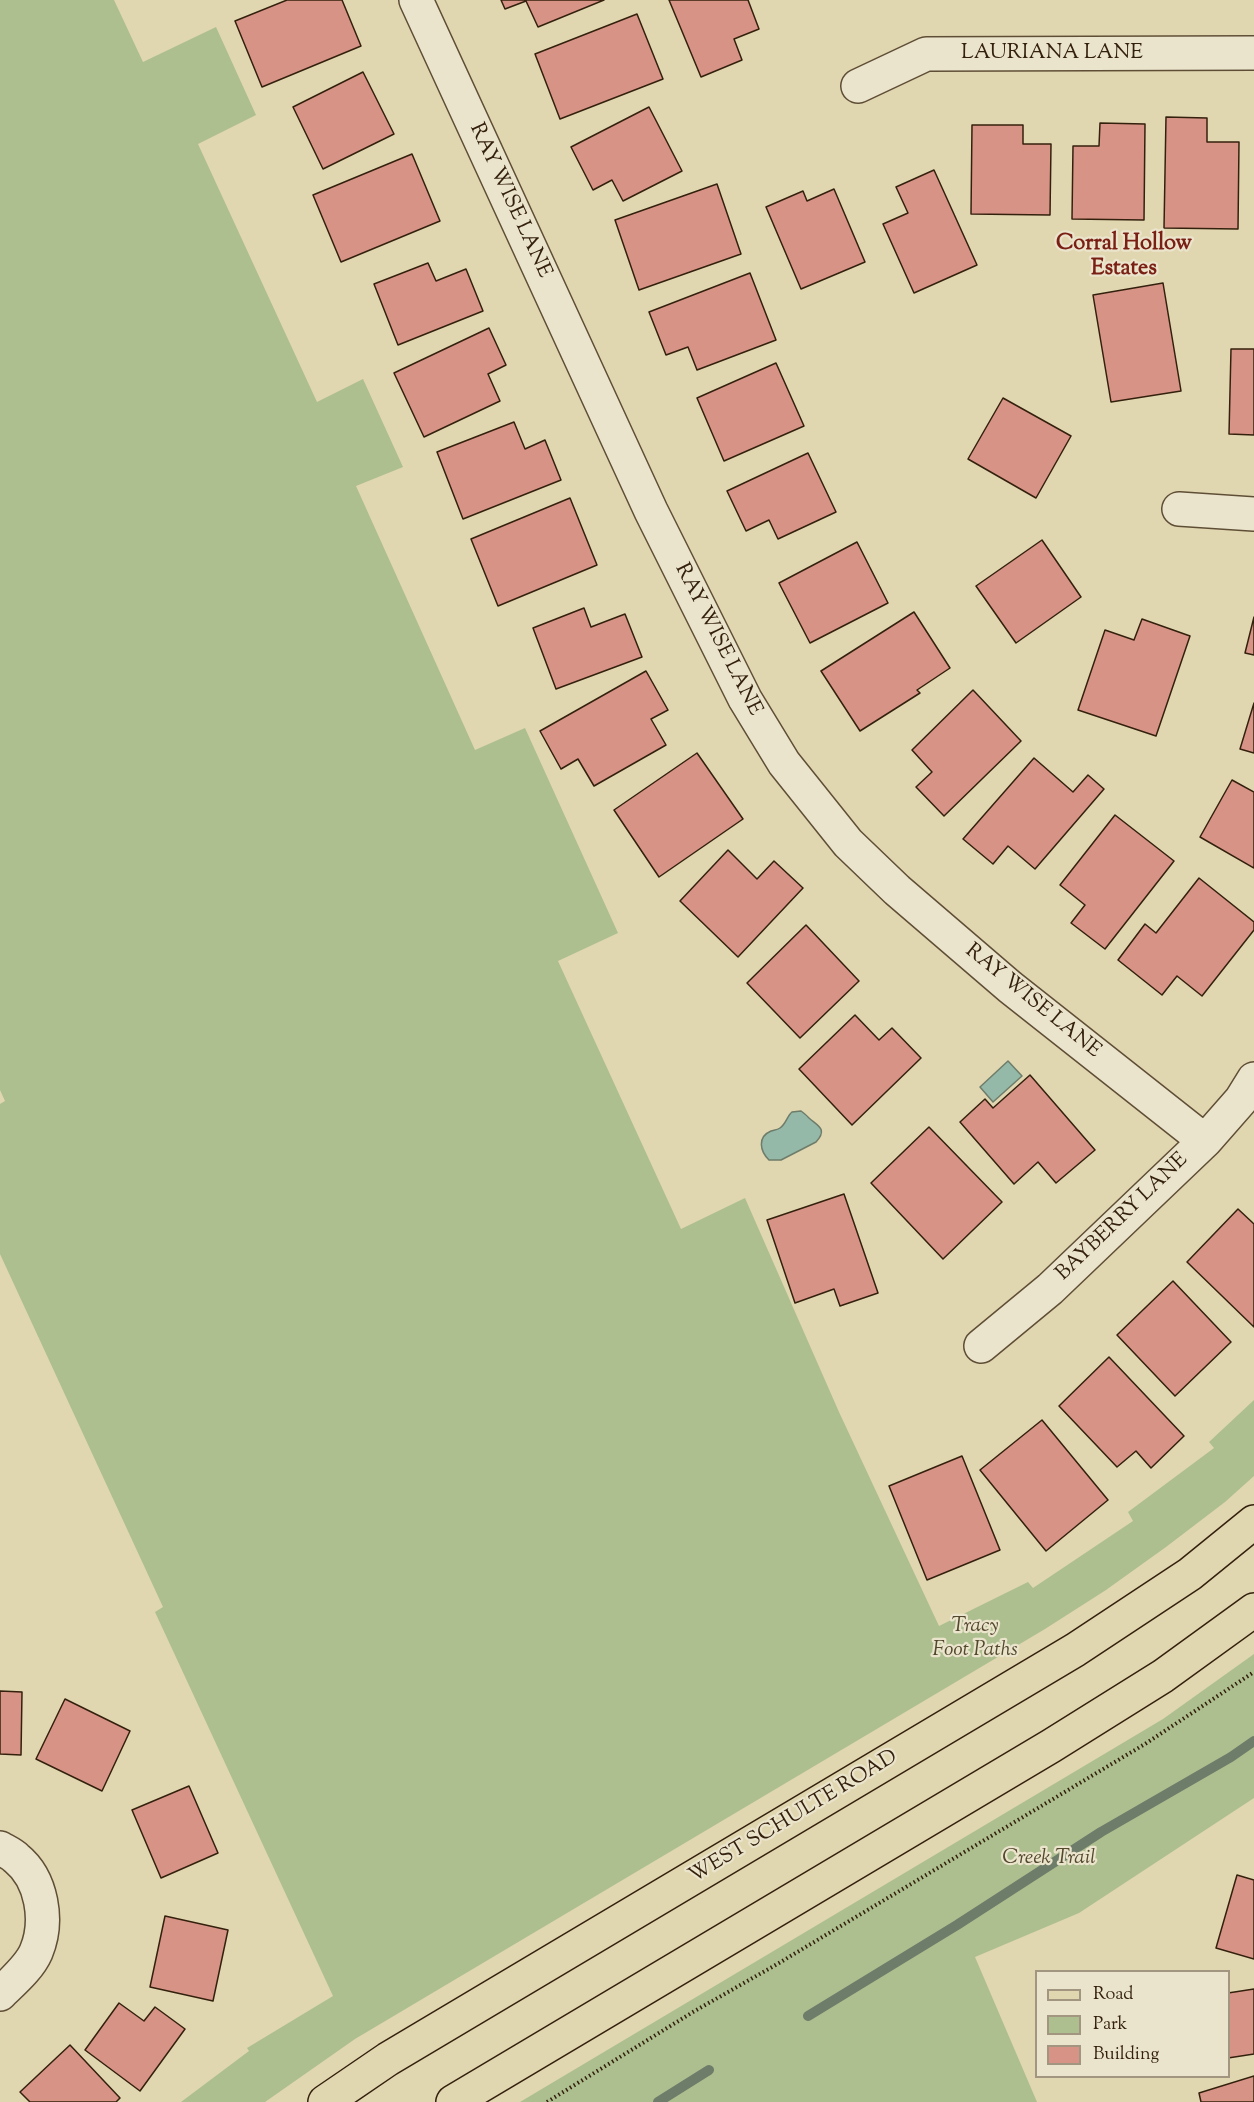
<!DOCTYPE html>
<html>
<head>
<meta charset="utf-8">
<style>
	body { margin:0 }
	#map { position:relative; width:1254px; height:2102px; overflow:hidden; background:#e0d6b0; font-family:"Sorts Mill Goudy",serif }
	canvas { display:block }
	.legend { position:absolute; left:1035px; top:1970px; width:195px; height:108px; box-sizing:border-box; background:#ebe4cc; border:2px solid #a29680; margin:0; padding:8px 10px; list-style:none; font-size:18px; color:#34210d }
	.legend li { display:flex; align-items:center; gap:12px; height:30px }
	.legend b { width:30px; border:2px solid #a29680 }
</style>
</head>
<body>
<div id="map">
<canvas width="1254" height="2102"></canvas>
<ul class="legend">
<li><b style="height:8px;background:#e0d6b0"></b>Road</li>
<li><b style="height:16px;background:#adbf8f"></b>Park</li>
<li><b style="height:16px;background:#d89387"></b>Building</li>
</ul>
</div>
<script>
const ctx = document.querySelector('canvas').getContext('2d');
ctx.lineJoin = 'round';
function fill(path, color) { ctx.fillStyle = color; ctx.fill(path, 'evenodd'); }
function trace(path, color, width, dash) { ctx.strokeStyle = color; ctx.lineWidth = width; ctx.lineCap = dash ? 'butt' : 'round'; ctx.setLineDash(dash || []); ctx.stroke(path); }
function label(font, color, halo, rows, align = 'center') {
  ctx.font = font + ' "Sorts Mill Goudy",serif'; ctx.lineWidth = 4.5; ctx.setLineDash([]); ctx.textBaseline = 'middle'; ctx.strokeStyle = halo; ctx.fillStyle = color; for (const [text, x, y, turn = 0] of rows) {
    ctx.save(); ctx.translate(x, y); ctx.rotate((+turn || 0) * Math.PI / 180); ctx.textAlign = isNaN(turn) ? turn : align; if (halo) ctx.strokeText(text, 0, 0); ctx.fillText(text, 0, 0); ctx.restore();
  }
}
fill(new Path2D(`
	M 0,0 L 114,0 L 143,62 L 216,27 L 256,115 L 198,144 L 317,402 L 363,379 L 403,467 L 356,486 L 475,750 L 525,728 L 618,933 L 558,961 L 681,1229 L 745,1198 L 839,1412 L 939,1626 L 1028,1582 L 1033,1588 L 1133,1521 L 1128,1512 L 1214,1448 L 1209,1442 L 1254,1400 L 1254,1476 L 1225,1502 L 1166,1547 L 1106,1590 L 1045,1629 L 355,2039 L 265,2102 L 181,2102 L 249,2051 L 247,2048 L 333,1996 L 155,1612 L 163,1607 L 0,1254 L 0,1104 L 5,1101 L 0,1090 Z
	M 1254,1654 L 1254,1798 L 1079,1913 L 975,1957 L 1037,2102 L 520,2102 L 1163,1719 Z`), '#adbf8f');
const water = new Path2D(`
	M 1008,1061 L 1022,1076 L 993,1102 L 980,1087 Z
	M 801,1111 C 804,1113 806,1115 809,1118 C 818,1126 828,1129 816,1142 L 781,1160 L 769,1160 C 760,1151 757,1137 771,1131 C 774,1130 777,1130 780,1128 C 786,1124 787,1116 792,1112 Z`);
fill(water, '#94b9a8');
trace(water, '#6e7c6a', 1.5);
trace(new Path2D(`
	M 808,2016 L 957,1925 L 1101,1832 L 1231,1757 L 1254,1741
	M 658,2102 L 709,2070`), '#6e7c6a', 10);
const building = new Path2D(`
	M 287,0 L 342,0 L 361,46 L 262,87 L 235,21 Z
	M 501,0 L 604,0 L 538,27 L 526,1 L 505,9 Z
	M 669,0 L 748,0 L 759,29 L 734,39 L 742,60 L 701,77 Z
	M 637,14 L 663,79 L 560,119 L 535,54 Z
	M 363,72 L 394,134 L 323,169 L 293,107 Z
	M 649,107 L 682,171 L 623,201 L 612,180 L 593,190 L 571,147 Z
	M 1166,117 L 1207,118 L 1207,142 L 1239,142 L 1238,229 L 1164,228 Z
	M 1100,123 L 1145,124 L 1144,220 L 1072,219 L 1073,146 L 1099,146 Z
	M 972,125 L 1023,125 L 1023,144 L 1051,144 L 1050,215 L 971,214 Z
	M 412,154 L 440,221 L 341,262 L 313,195 Z
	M 934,170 L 977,265 L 914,293 L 883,224 L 908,213 L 896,187 Z
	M 717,184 L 741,254 L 639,290 L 615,220 Z
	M 834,189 L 865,262 L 801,289 L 766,207 L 803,191 L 807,201 Z
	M 428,263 L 436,281 L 466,269 L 483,311 L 398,345 L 374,284 Z
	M 750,273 L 776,340 L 697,370 L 688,347 L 666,355 L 649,312 Z
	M 1163,283 L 1181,391 L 1111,402 L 1093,295 Z
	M 489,328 L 506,365 L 488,374 L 500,401 L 424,437 L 394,373 Z
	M 1231,349 L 1254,349 L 1254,435 L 1229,434 Z
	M 776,363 L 804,426 L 724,461 L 697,398 Z
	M 1003,398 L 1071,436 L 1036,498 L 968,459 Z
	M 514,422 L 525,449 L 545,440 L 561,480 L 463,519 L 437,452 Z
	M 808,453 L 836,512 L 778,539 L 769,520 L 746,531 L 727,491 Z
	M 570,498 L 597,565 L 498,606 L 471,539 Z
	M 1042,540 L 1081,597 L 1016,643 L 976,586 Z
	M 857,542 L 888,603 L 810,643 L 779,583 Z
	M 584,608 L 591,627 L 625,614 L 642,657 L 556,689 L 533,628 Z
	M 914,612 L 950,668 L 917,690 L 920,693 L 860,731 L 821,671 Z
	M 1254,617 L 1254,655 L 1245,653 Z
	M 1142,619 L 1190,636 L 1156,736 L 1078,710 L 1105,630 L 1134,640 Z
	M 646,671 L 668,710 L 651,719 L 666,745 L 594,786 L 578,759 L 561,769 L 540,731 Z
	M 973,690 L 1021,741 L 944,816 L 916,787 L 932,772 L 912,750 Z
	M 1254,703 L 1254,753 L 1240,749 Z
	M 697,753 L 743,819 L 659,877 L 614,810 Z
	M 1034,758 L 1073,792 L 1088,775 L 1104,789 L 1035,869 L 1008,846 L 993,864 L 963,839 Z
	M 1232,780 L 1254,792 L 1254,868 L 1200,837 Z
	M 1115,815 L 1174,861 L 1105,949 L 1071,923 L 1085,905 L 1060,885 Z
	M 728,850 L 757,879 L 774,861 L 803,888 L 738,957 L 680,901 Z
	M 1199,878 L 1254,922 L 1254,930 L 1202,996 L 1177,976 L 1162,995 L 1118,960 L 1145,924 L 1156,933 Z
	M 806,925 L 859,981 L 800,1038 L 747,983 Z
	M 855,1015 L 879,1040 L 892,1028 L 921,1058 L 852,1125 L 799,1069 Z
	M 1030,1075 L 1095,1150 L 1056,1183 L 1038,1162 L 1014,1184 L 960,1122 L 985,1099 L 993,1108 Z
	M 929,1127 L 1002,1202 L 943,1259 L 871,1183 Z
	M 844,1194 L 878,1293 L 840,1306 L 834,1289 L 795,1303 L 767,1220 Z
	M 1238,1209 L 1254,1224 L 1254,1327 L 1187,1262 Z
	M 1173,1281 L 1231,1342 L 1175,1396 L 1117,1335 Z
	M 1109,1357 L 1184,1436 L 1151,1468 L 1136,1451 L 1117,1467 L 1059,1406 Z
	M 1042,1420 L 1108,1500 L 1046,1551 L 980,1470 Z
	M 962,1456 L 1000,1550 L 927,1580 L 889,1486 Z
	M 0,1691 L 22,1692 L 21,1755 L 0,1754 Z
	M 65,1699 L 130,1731 L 102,1791 L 36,1759 Z
	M 189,1786 L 218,1853 L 161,1878 L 132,1810 Z
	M 1237,1875 L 1254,1880 L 1254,1959 L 1216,1948 Z
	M 165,1916 L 228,1930 L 213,2001 L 150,1987 Z
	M 1254,1989 L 1254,2054 L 1228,2058 L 1228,1993 Z
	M 119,2003 L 144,2021 L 155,2007 L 185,2029 L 140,2091 L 85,2050 Z
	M 70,2045 L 120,2098 L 116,2102 L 30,2102 L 20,2092 Z
	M 1254,2076 L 1254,2102 L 1201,2102 L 1199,2093 Z`);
fill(building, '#d89387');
trace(building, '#34210d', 1.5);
const minor = new Path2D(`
	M 416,0 L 651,511 L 745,699 L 784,763 L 848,843 L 897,890 L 1010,987 L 1205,1141
	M 858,86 L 926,54 L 1254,53
	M 1179,509 L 1254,514
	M 981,1346 L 1050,1289 L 1205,1141 L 1241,1100 L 1254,1079
	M 0,1848 C 5,1851 12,1854 16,1858 C 42,1879 49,1921 36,1952 C 29,1968 12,1982 0,1994`);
const major = new Path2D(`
	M 325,2102 L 388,2059 L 1075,1650 L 1190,1574 L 1254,1522
	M 453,2102 L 1051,1746 L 1163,1676 L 1254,1610`);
trace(minor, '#5f4e36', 36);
trace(major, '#34210d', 36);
trace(new Path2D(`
	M 547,2102 L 693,2012 L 779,1963 L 1145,1744 L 1254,1672`), '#34210d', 4, [1.5, 3]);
trace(minor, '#ebe4cc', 33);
trace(major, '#e0d6b0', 33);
label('21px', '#34210d', '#ebe4cc', [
	["LAURIANA LANE",1052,54],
	["RAY WISE LANE",509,201,65],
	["RAY WISE LANE",717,640,63],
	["RAY WISE LANE",1032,1002,39],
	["BAYBERRY LANE",1123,1218,-44],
	["WEST SCHULTE ROAD",794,1818,-31]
]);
label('italic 21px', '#52482e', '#ebe4cc', [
	["Tracy",975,1627],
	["Foot Paths",975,1651],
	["Creek Trail",1049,1859]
]);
label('bold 22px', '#7a1f14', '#ebe4cc', [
	["Corral Hollow",1124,245],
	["Estates",1124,270]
]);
</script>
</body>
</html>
